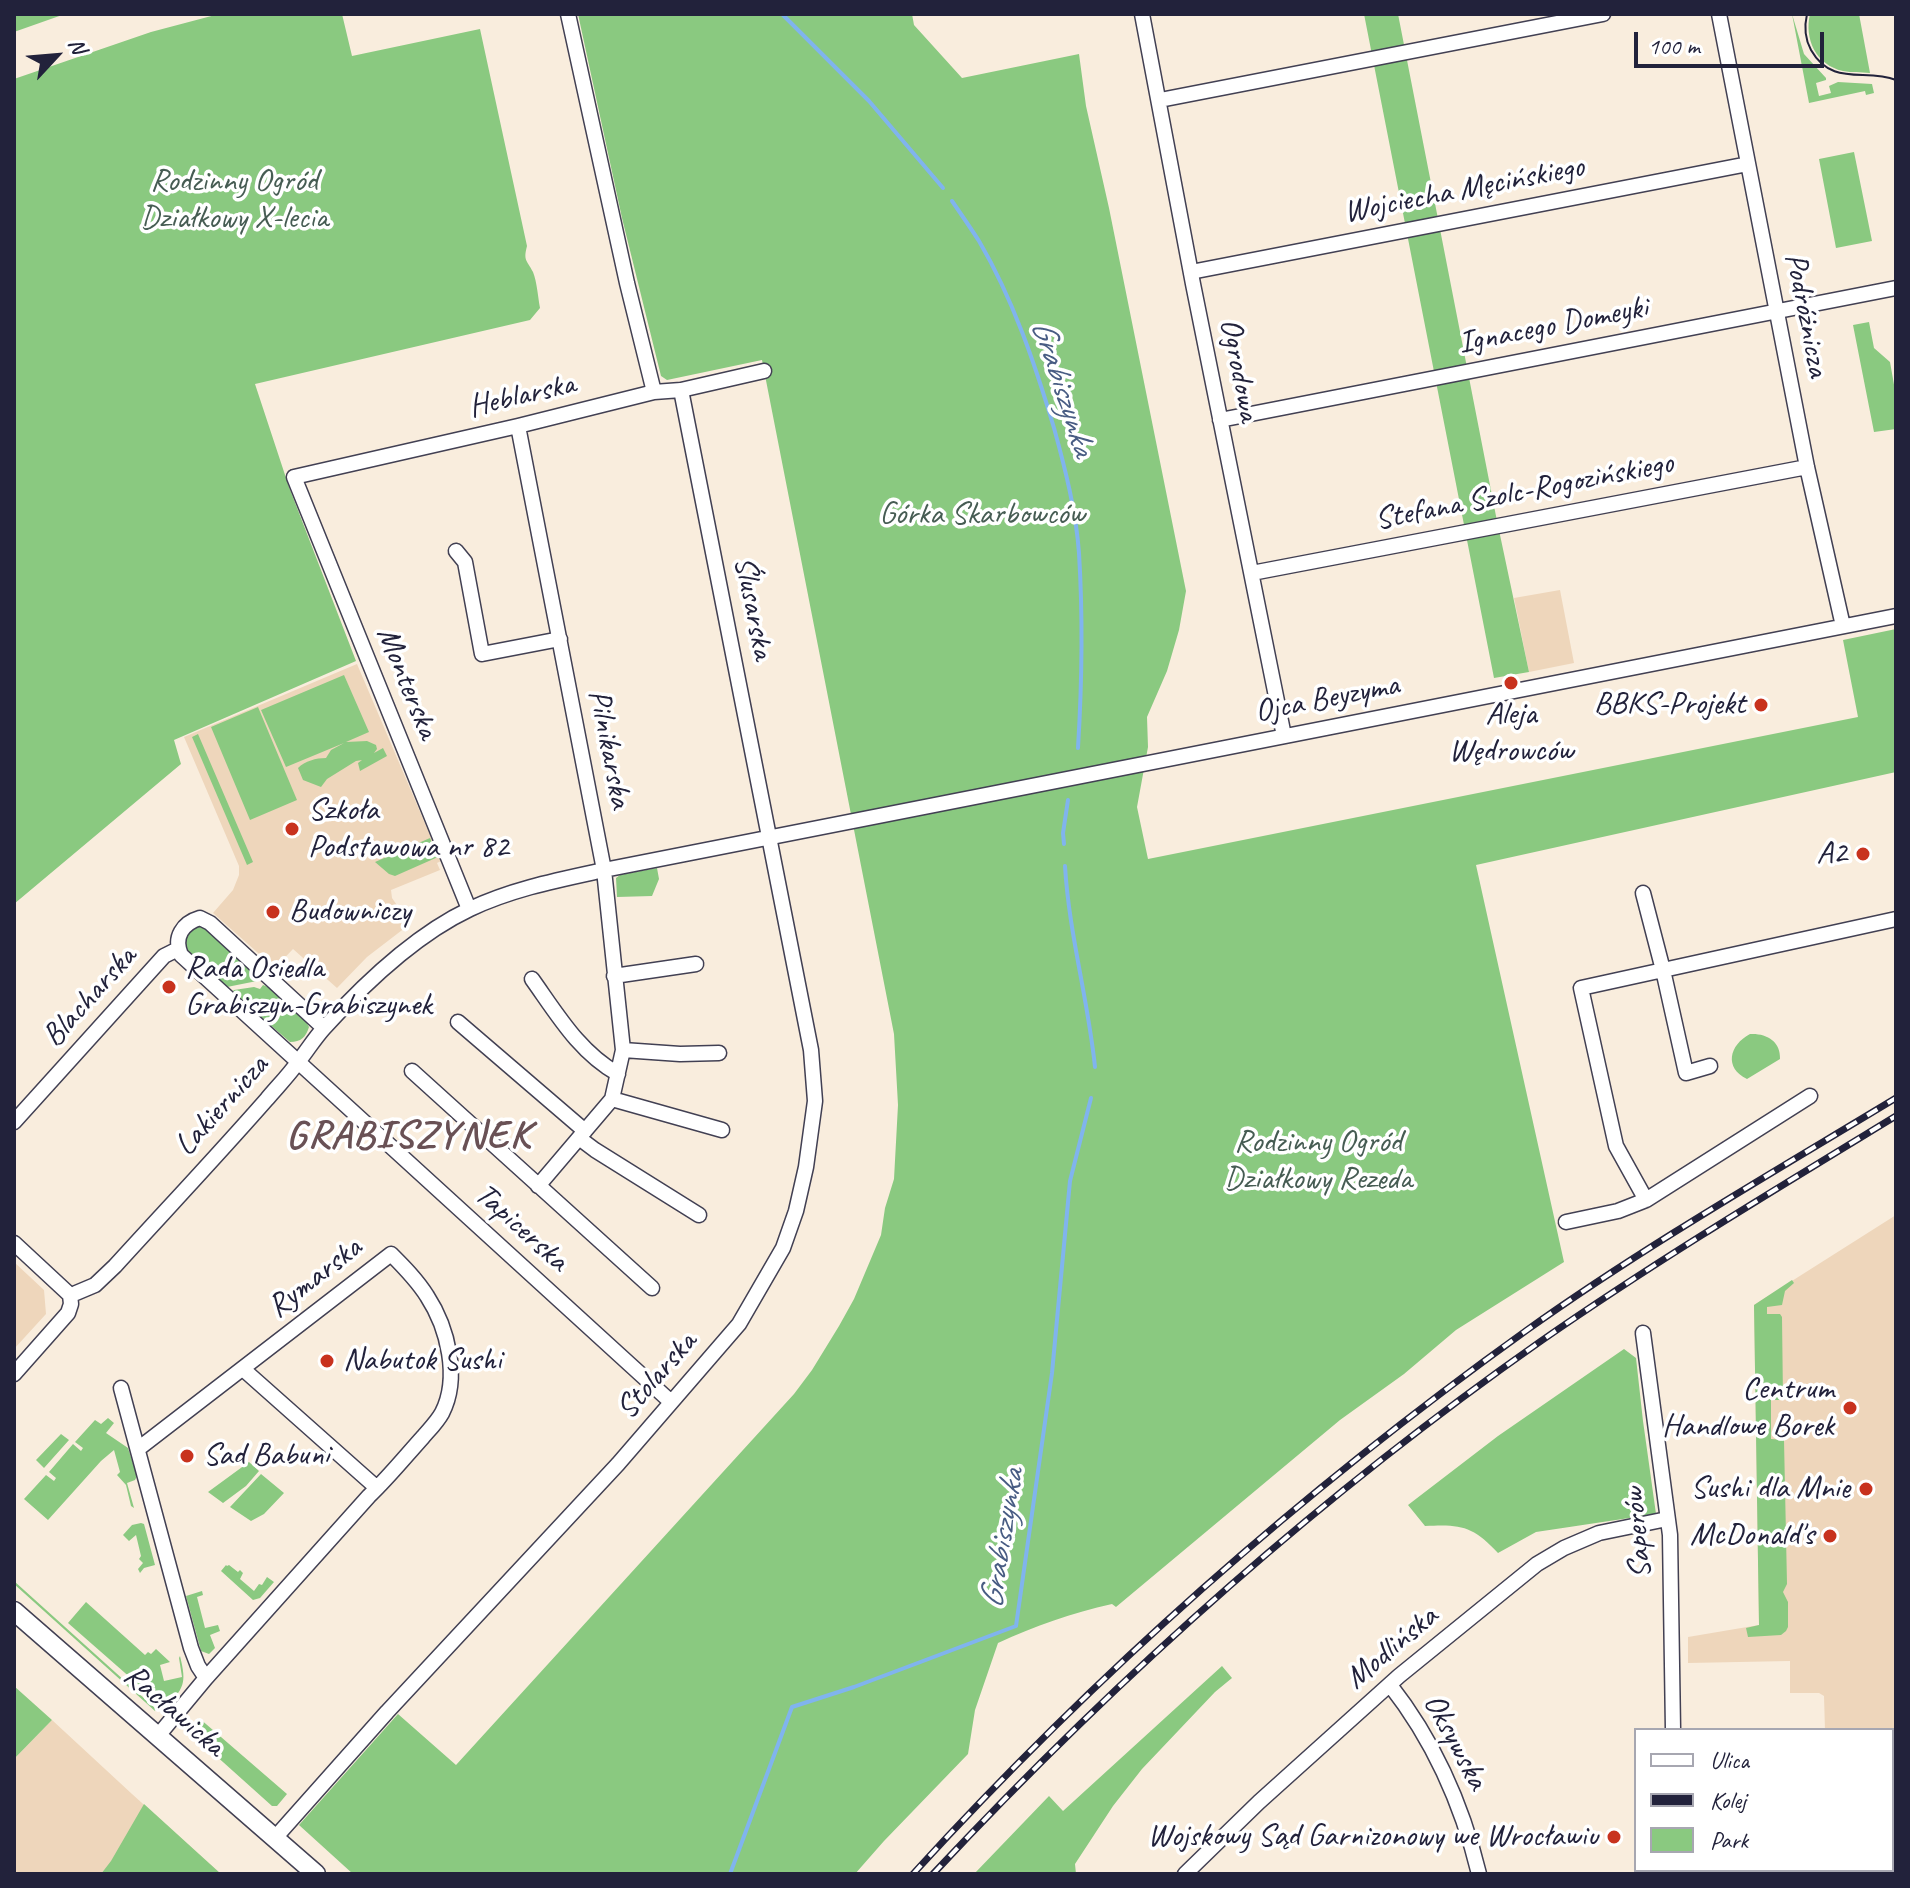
<!DOCTYPE html>
<html>
<head>
<meta charset="utf-8">
<style>
	body { margin:0 }
	#map { position:relative; width:1910px; height:1888px; overflow:hidden; background:#f9eddd; font-family:Caveat,sans-serif }
	canvas { display:block }
	.frame { position:absolute; inset:0; border:16px solid #22223b; pointer-events:none }
	.legend { position:absolute; left:1634px; top:1728px; width:260px; height:144px; box-sizing:border-box; background:#fff; border:2px solid #a7a7b1; margin:0; padding:10px 14px; list-style:none; font-size:24px; color:#22223b }
	.legend li { display:flex; align-items:center; gap:16px; height:40px }
	.legend b { width:40px; border:2px solid #a7a7b1 }
	.north { position:absolute; left:16px; top:16px; width:80px; height:80px; -webkit-text-stroke:6px #fff; paint-order:stroke; rotate:64deg; font-size:22px; font-weight:700; line-height:32px; text-align:center; color:#22223b }
	.north::after { content:''; display:block; margin:auto; width:28px; height:36px; background:#22223b; clip-path:polygon(50% 0,100% 100%,50% 72%,0 100%) }
	.scale { position:absolute; left:1634px; top:32px; width:190px; height:36px; box-sizing:border-box; border:4px solid #22223b; border-top:0; padding-left:10px; font-size:24px; line-height:28px; white-space:nowrap; color:#22223b; -webkit-text-stroke:6px #fff; paint-order:stroke }
</style>
</head>
<body>
<div id="map">
<canvas width="1910" height="1888"></canvas>
<div class="frame"></div>
<ul class="legend">
<li><b style="height:10px;background:#fff"></b>Ulica</li>
<li><b style="height:10px;background:#22223b"></b>Kolej</li>
<li><b style="height:22px;background:#8ac980"></b>Park</li>
</ul>
<div class="north">N</div>
<div class="scale">100 m</div>
</div>
<script>
const ctx = document.querySelector('canvas').getContext('2d');
ctx.lineJoin = 'round';
function fill(path, color) { ctx.fillStyle = color; ctx.fill(path, 'evenodd'); }
function trace(path, color, width, dash) { ctx.strokeStyle = color; ctx.lineWidth = width; ctx.lineCap = dash ? 'butt' : 'round'; ctx.setLineDash(dash || []); ctx.stroke(path); }
function label(font, color, halo, rows, align = 'center') {
  ctx.font = font + ' Caveat,sans-serif'; ctx.lineWidth = 7; ctx.setLineDash([]); ctx.textBaseline = 'middle'; ctx.strokeStyle = halo; ctx.fillStyle = color; for (const [text, x, y, turn = 0] of rows) {
    ctx.save(); ctx.translate(x, y); ctx.rotate((+turn || 0) * Math.PI / 180); ctx.textAlign = isNaN(turn) ? turn : align; if (halo) ctx.strokeText(text, 0, 0); ctx.fillText(text, 0, 0); ctx.restore();
  }
}
fill(new Path2D(`
	M 1560,590 L 1574,663 L 1529,672 L 1514,598 Z
	M 357,664 L 441,861 L 437,863 L 440,870 L 391,890 L 392,898 L 410,924 L 367,957 L 337,988 L 293,949 L 275,968 L 213,913 L 233,890 L 239,875 L 239,866 L 184,737 Z
	M 1896,1215 L 1896,1803 L 1896,1789 L 1892,1788 L 1892,1730 L 1825,1730 L 1824,1696 L 1819,1693 L 1790,1693 L 1790,1661 L 1688,1663 L 1688,1637 L 1759,1625 L 1754,1305 Z
	M 14,1262 L 44,1290 L 46,1314 L 14,1349 Z
	M 52,1720 L 132,1794 L 221,1874 L 14,1874 L 14,1759 Z`), '#eed6bb');
fill(new Path2D(`
	M 14,14 L 65,14 L 14,32 Z
	M 219,14 L 342,14 L 352,56 L 480,29 L 527,246 C 523,261 527,260 533,272 C 537,282 538,297 540,308 L 530,320 L 255,384 L 289,487 L 356,661 L 174,740 L 181,764 L 14,904 L 14,79 L 151,32 Z
	M 578,14 L 912,14 L 914,25 L 962,78 L 1079,54 L 1086,106 L 1109,208 L 1186,591 L 1179,630 L 1167,671 L 1147,717 L 1148,747 L 1137,807 L 1148,859 L 1858,717 L 1843,640 L 1896,629 L 1896,772 L 1476,865 L 1564,1262 L 1456,1330 L 1404,1374 L 1340,1420 L 1116,1607 L 1112,1604 C 1072,1613 1035,1626 998,1643 L 975,1710 L 968,1754 L 884,1841 L 855,1874 L 353,1874 L 299,1825 L 398,1714 L 456,1765 L 794,1394 L 812,1370 L 839,1326 L 854,1299 L 881,1235 L 885,1208 L 894,1179 L 898,1105 L 894,1034 L 762,360 L 667,380 L 661,376 L 622,218 Z
	M 1364,14 L 1398,14 L 1496,516 L 1529,672 L 1494,678 Z
	M 1792,14 L 1804,54 L 1826,78 L 1826,80 L 1816,83 L 1819,96 L 1831,93 L 1829,86 L 1838,82 L 1872,84 L 1874,93 L 1866,95 L 1865,91 L 1809,103 Z
	M 1810,14 L 1859,14 L 1870,73 C 1861,72 1852,73 1843,71 C 1816,65 1804,39 1810,14 Z
	M 1854,152 L 1872,241 L 1836,248 L 1819,159 Z
	M 1869,322 L 1874,348 L 1890,362 L 1896,396 L 1896,429 L 1874,432 L 1853,325 Z
	M 344,675 L 369,732 L 346,742 L 367,741 L 376,745 L 377,749 L 374,753 L 383,748 L 387,756 L 360,771 L 358,763 L 362,760 L 356,761 L 327,779 L 321,787 L 303,780 L 298,768 C 305,761 316,758 326,758 L 331,750 L 344,743 L 286,767 L 261,710 Z
	M 258,707 L 297,800 L 250,820 L 211,727 Z
	M 198,734 L 253,862 L 247,865 L 192,737 Z
	M 430,838 L 438,857 L 395,876 L 389,874 L 375,862 Z
	M 657,868 L 659,879 L 652,896 L 617,897 L 616,878 L 620,875 Z
	M 198,926 L 212,932 L 262,980 L 227,987 L 185,948 C 186,937 187,931 198,926 Z
	M 263,985 C 276,989 304,1014 309,1027 C 306,1037 301,1042 290,1042 L 232,992 L 234,990 L 254,987 L 260,989 Z
	M 1750,1034 C 1766,1033 1781,1041 1780,1059 L 1747,1079 C 1724,1068 1729,1045 1750,1034 Z
	M 1792,1280 L 1794,1283 L 1785,1291 L 1782,1305 L 1767,1307 L 1767,1314 L 1780,1314 L 1782,1317 L 1783,1400 L 1771,1400 L 1771,1439 L 1784,1440 L 1787,1584 L 1783,1592 L 1788,1602 L 1788,1627 L 1786,1631 L 1781,1635 L 1748,1637 L 1746,1628 L 1759,1625 L 1754,1305 Z
	M 1624,1349 L 1636,1358 L 1643,1421 L 1656,1514 L 1536,1532 L 1498,1553 C 1473,1526 1461,1524 1425,1526 L 1408,1505 L 1498,1436 Z
	M 108,1418 L 114,1423 L 106,1433 L 128,1448 L 137,1476 L 135,1480 L 127,1483 L 134,1508 L 131,1506 L 126,1485 L 117,1475 L 120,1472 L 114,1450 L 101,1461 L 48,1520 L 24,1499 L 46,1475 L 54,1481 L 56,1478 L 49,1472 L 73,1444 L 81,1451 L 83,1448 L 75,1442 L 95,1420 L 101,1424 Z
	M 61,1434 L 69,1440 L 44,1468 L 36,1460 Z
	M 249,1462 L 259,1471 L 246,1486 L 223,1503 L 208,1492 Z
	M 261,1474 L 284,1493 L 264,1514 L 251,1521 L 230,1507 Z
	M 141,1523 L 144,1524 L 155,1565 L 144,1568 L 140,1573 L 138,1569 L 143,1563 L 139,1559 L 141,1556 L 136,1535 L 129,1541 L 123,1535 L 132,1525 Z
	M 226,1565 L 227,1566 L 229,1565 L 238,1572 L 240,1570 L 243,1573 L 240,1579 L 254,1591 L 259,1584 L 262,1585 L 267,1577 L 274,1582 L 260,1598 L 253,1600 L 221,1571 Z
	M 14,1581 L 156,1709 L 155,1711 L 14,1584 Z
	M 202,1591 L 203,1595 L 197,1597 L 205,1628 L 218,1625 L 220,1631 L 210,1635 L 215,1648 L 209,1654 L 201,1651 L 186,1596 Z
	M 86,1602 L 145,1655 L 148,1652 L 151,1654 L 156,1649 L 170,1662 L 160,1665 L 164,1681 L 182,1677 L 179,1658 L 180,1656 C 187,1684 184,1688 165,1708 L 68,1623 Z
	M 1222,1666 L 1232,1678 L 1215,1692 L 1142,1769 L 1113,1806 L 1075,1864 L 1076,1874 L 974,1874 L 1049,1796 L 1063,1811 Z
	M 14,1686 L 52,1720 L 14,1759 Z
	M 199,1718 L 287,1794 L 277,1806 L 272,1806 L 204,1745 L 205,1742 L 192,1730 L 195,1727 L 193,1725 Z
	M 144,1804 L 221,1874 L 101,1874 L 111,1861 Z`), '#8ac980');
trace(new Path2D(`
	M 782,14 L 869,101 L 943,188
	M 952,201 C 961,214 970,227 979,241 C 1013,299 1035,364 1054,428 C 1065,468 1076,511 1079,553 C 1083,618 1082,683 1078,748
	M 1064,844 L 1063,833 L 1068,800
	M 1065,866 C 1069,934 1088,999 1095,1067
	M 730,1874 L 792,1707 L 854,1687 L 1016,1626 L 1052,1373 L 1070,1181 L 1091,1098`), '#80b4ee', 4);
const minor = new Path2D(`
	M 568,14 L 627,283 L 654,392
	M 1142,14 L 1193,284 L 1284,736
	M 1719,14 L 1807,467 L 1843,626
	M 1160,100 L 1603,14
	M 1191,272 L 1748,164
	M 1220,420 L 1896,288
	M 518,426 L 604,870 L 623,1050 L 612,1099 L 538,1186
	M 456,551 L 465,562 L 482,654 L 560,639
	M 1252,573 L 1807,467
	M 1643,893 L 1663,970 L 1686,1073 L 1710,1066
	M 469,909 L 294,477 L 518,426 L 654,392 L 681,390 L 764,371
	M 614,976 L 696,964
	M 532,979 C 557,1014 579,1052 618,1074
	M 458,1022 L 585,1131
	M 324,1028 L 210,923 L 200,918 C 183,923 173,937 181,955 L 671,1402
	M 623,1050 L 680,1054 L 719,1053
	M 412,1071 L 652,1288
	M 1810,1096 L 1646,1200 L 1616,1146 L 1581,988 L 1896,919
	M 612,1099 L 722,1130
	M 14,1122 L 164,956 L 178,949
	M 579,1138 L 595,1150 L 699,1215
	M 1566,1222 L 1618,1211 L 1646,1200
	M 14,1243 L 70,1295 L 71,1304 L 68,1313 L 14,1374
	M 76,1293 L 95,1285 L 115,1266 C 166,1210 217,1156 267,1099 C 277,1087 289,1075 298,1062 C 307,1051 314,1039 324,1028 C 363,985 417,934 470,909 C 512,889 558,880 604,870 L 1896,616
	M 1643,1333 L 1670,1535 L 1673,1730
	M 243,1369 L 377,1488
	M 121,1388 L 191,1648 L 198,1666 L 206,1678
	M 138,1449 L 391,1254 C 404,1267 417,1280 427,1296 C 448,1328 460,1378 442,1413 C 437,1422 429,1430 423,1437 C 405,1457 388,1478 369,1496 L 206,1678 L 157,1737
	M 1390,1685 C 1434,1741 1462,1804 1479,1874
	M 274,1839 L 387,1712 L 618,1464 L 739,1324 L 783,1248 L 796,1211 L 806,1167 L 815,1101 L 811,1050 L 681,390
	M 1675,1870 L 1675,1874
	M 1185,1874 L 1259,1802 L 1399,1676 L 1537,1564 L 1564,1548 L 1599,1533 L 1667,1519`);
const tertiary = new Path2D(`
	M 14,1611 L 316,1874`);
trace(minor, '#424053', 17);
trace(tertiary, '#424053', 21);
trace(minor, '#fff', 14);
trace(tertiary, '#fff', 18);
trace(new Path2D(`
	M 1807,14 C 1804,27 1805,39 1811,50 C 1832,87 1865,68 1896,80`), '#22223b', 2);
const rail = new Path2D(`
	M 913,1874 C 1097,1672 1305,1489 1527,1330 C 1645,1246 1772,1173 1896,1098
	M 933,1874 C 1117,1677 1320,1496 1541,1341 C 1656,1261 1776,1189 1896,1116`);
trace(rail, '#22223b', 7);
trace(rail, '#fff', 4, [12]);
for (const [x, y, r, color] of [
	[1511,683,8,"#c8321e"],
	[1761,705,8,"#c8321e"],
	[292,829,8,"#c8321e"],
	[1863,854,8,"#c8321e"],
	[273,912,8,"#c8321e"],
	[169,987,8,"#c8321e"],
	[327,1361,8,"#c8321e"],
	[1850,1408,8,"#c8321e"],
	[187,1456,8,"#c8321e"],
	[1866,1489,8,"#c8321e"],
	[1830,1536,8,"#c8321e"],
	[1614,1837,8,"#c8321e"]
]) { const dot = new Path2D(); dot.arc(x, y, r, 0, 2 * Math.PI); ctx.fillStyle = color; ctx.fill(dot); trace(dot, '#fff', 3); }
label('32px', '#465c53', '#fff', [
	["Rodzinny Ogród",234,182],
	["Działkowy X-lecia",234,219],
	["Górka Skarbowców",982,515],
	["Rodzinny Ogród",1318,1143],
	["Działkowy Rezeda",1318,1180]
]);
label('32px', '#22223b', '#fff', [
	["Wojciecha Męcińskiego",1464,190,-11],
	["Podróżnicza",1806,315,79],
	["Ignacego Domeyki",1553,326,-11],
	["Ogrodowa",1239,370,79],
	["Heblarska",522,396,-13],
	["Stefana Szolc-Rogozińskiego",1524,492,-11],
	["Ślusarska",753,608,79],
	["Monterska",407,683,68],
	["Ojca Beyzyma",1327,699,-11],
	["Pilnikarska",609,749,79],
	["Blacharska",90,997,-48],
	["Lakiernicza",222,1106,-48],
	["Tapicerska",521,1228,42],
	["Rymarska",315,1278,-38],
	["Stolarska",657,1376,-49],
	["Saperów",1638,1533,-95],
	["Modlińska",1392,1648,-40],
	["Racławicka",174,1711,41],
	["Oksywska",1455,1742,62]
]);
label('32px', '#22223b', '#fff', [
	["BBKS-Projekt",1745,705],
	["Aleja",1511,715,"center"],
	["Wędrowców",1511,752,"center"],
	["Szkoła",308,811,"left"],
	["Podstawowa nr 82",308,848,"left"],
	["A2",1847,854],
	["Budowniczy",289,912,"left"],
	["Rada Osiedla",185,969,"left"],
	["Grabiszyn-Grabiszynek",185,1006,"left"],
	["Nabutok Sushi",343,1361,"left"],
	["Centrum",1834,1390],
	["Handlowe Borek",1834,1427],
	["Sad Babuni",203,1456,"left"],
	["Sushi dla Mnie",1850,1489],
	["McDonald's",1814,1536],
	["Wojskowy Sąd Garnizonowy we Wrocławiu",1598,1837]
], 'right');
label('italic 34px', '#485c83', '#fff', [
	["Grabiszynka",1062,388,72],
	["Grabiszynka",1003,1539,-81]
]);
ctx.letterSpacing = '2px';
label('bold 40px', '#695155', '#fff', [
	["GRABISZYNEK",409,1137]
]);
ctx.letterSpacing = '0px';
</script>
</body>
</html>
